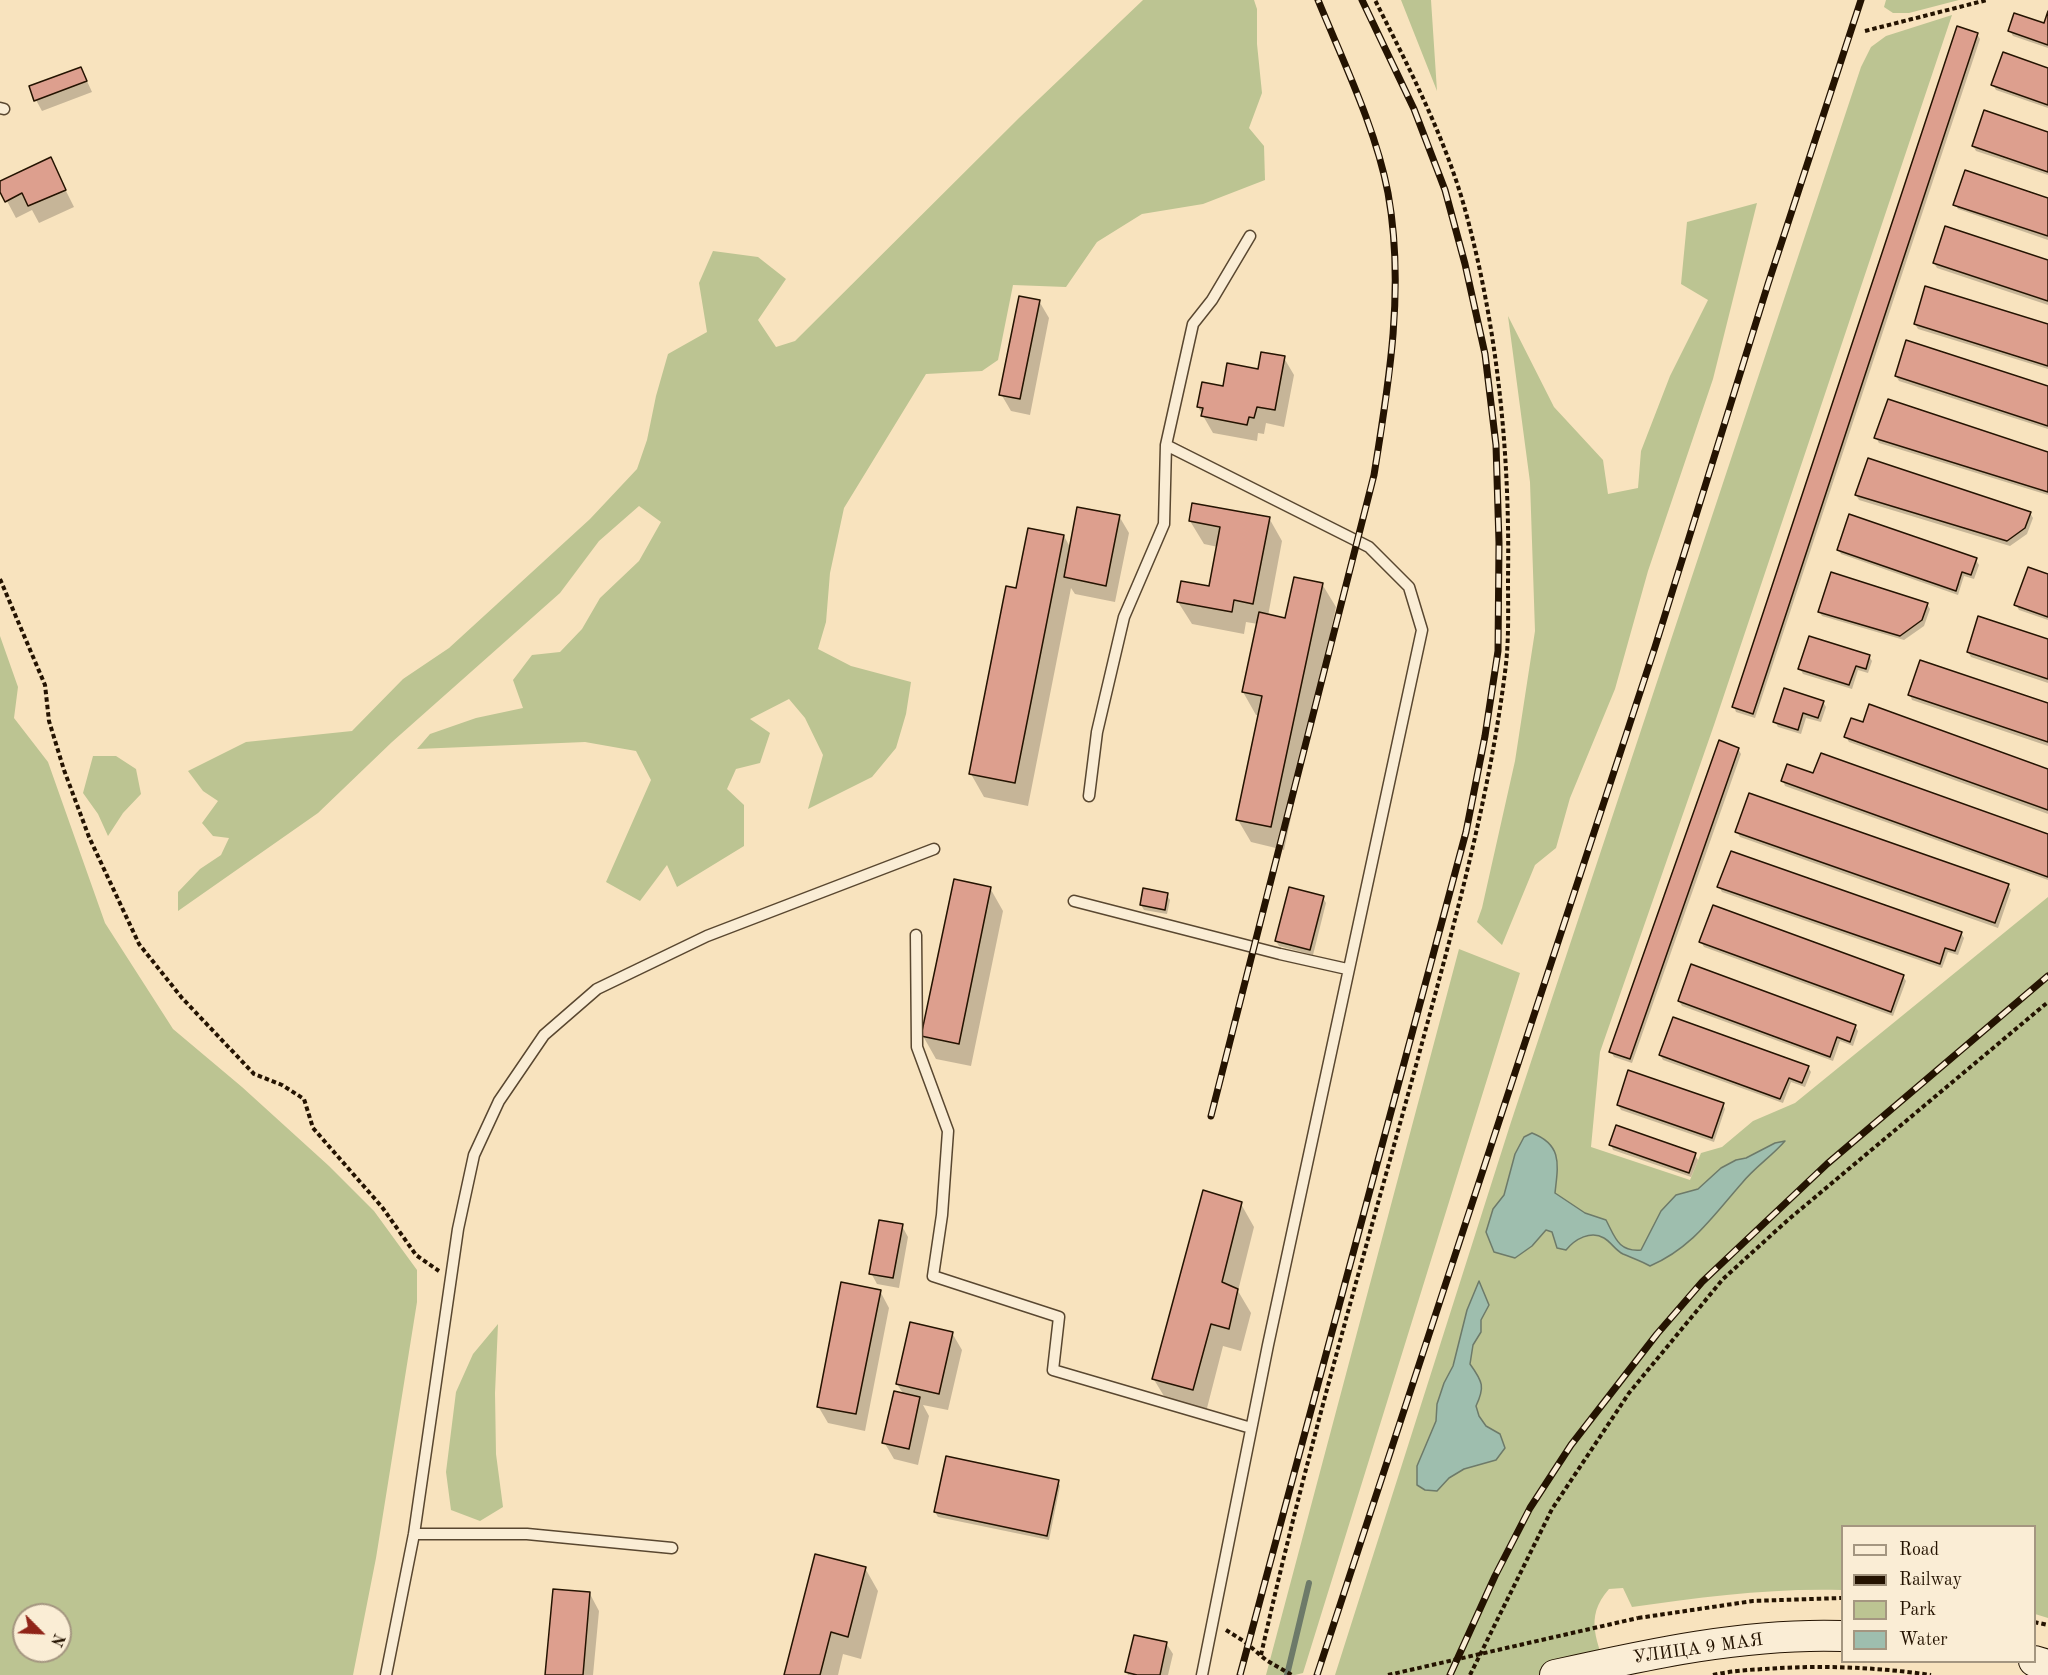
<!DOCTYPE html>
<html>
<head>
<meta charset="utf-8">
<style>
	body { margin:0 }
	#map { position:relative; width:2048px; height:1675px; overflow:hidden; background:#f8e3be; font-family:"Old Standard TT",serif }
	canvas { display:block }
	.legend { position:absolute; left:1841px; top:1525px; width:195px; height:138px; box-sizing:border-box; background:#faedd5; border:2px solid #a49680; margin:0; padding:8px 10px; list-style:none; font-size:18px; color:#241301 }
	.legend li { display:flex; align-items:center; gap:12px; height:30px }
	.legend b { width:30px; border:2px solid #a49680 }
	.north { position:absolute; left:12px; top:1603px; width:60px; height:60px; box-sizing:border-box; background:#faedd5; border:2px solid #a49680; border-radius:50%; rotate:114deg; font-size:16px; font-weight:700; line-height:24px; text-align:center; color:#241301 }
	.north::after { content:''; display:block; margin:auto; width:21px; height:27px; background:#8f2418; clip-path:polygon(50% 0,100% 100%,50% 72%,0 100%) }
</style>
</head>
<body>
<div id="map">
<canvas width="2048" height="1675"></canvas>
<ul class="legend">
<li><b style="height:8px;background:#faedd5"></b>Road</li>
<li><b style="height:8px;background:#241301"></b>Railway</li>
<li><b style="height:16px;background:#bcc492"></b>Park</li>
<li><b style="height:16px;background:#9ebeae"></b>Water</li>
</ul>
<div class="north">N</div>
</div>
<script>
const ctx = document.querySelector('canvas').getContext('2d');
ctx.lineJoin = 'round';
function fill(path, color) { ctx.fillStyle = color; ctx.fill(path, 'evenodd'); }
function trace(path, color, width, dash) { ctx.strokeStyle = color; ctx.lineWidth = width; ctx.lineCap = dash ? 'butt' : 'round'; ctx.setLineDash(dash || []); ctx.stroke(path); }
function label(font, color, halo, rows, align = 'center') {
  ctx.font = font + ' "Old Standard TT",serif'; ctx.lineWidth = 5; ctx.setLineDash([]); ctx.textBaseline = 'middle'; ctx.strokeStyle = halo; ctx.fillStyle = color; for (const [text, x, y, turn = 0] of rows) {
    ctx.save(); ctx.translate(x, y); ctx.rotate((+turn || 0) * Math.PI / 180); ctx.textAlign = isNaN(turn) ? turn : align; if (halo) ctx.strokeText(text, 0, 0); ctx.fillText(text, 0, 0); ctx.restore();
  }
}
fill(new Path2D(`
	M 1143,0 L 1254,0 L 1257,9 L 1257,44 L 1262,93 L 1249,128 L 1264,146 L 1265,180 L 1203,204 L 1142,214 L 1097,242 L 1066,287 L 1013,285 L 998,360 L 982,371 L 926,374 L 844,508 L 830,573 L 826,622 L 818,649 L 851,666 L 911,682 L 906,714 L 896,748 L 872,777 L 808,809 L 823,755 L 805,718 L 789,699 L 750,719 L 770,733 L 760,763 L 736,769 L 727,789 L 744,805 L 744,846 L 677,887 L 667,865 L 640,901 L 606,882 L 651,780 L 636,751 L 585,742 L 417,749 L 430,734 L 476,718 L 523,708 L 513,680 L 532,655 L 560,652 L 582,629 L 600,598 L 639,561 L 661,522 L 639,506 L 599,541 L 560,593 L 392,742 L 318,813 L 178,911 L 178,892 L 200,869 L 221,855 L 229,838 L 213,836 L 202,823 L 218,801 L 203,791 L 188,771 L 246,742 L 352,731 L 403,679 L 449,648 L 590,519 L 637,469 L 647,440 L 656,396 L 668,354 L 707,332 L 699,283 L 713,251 L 758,257 L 786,279 L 758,320 L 776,347 L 795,341 L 1020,117 Z
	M 1401,0 L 1431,0 L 1437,91 Z
	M 1886,0 L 1959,0 L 1909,13 L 1893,13 L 1884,7 Z
	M 1952,15 L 1714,725 L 1600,1052 L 1591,1147 L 1690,1180 L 1701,1153 L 1722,1147 L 1753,1121 L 1795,1103 L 2048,897 L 2048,1618 L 2035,1614 L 2034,1526 L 1842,1526 L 1842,1590 C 1771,1588 1702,1597 1632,1607 L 1623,1588 L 1609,1589 C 1583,1618 1598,1642 1608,1675 L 1335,1675 L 1511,1122 L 1861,67 L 1871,47 L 1886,36 Z
	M 1757,203 L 1713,379 L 1648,571 L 1615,689 L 1570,798 L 1556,848 L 1535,865 L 1502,945 L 1477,922 L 1482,908 L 1515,761 L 1535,631 L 1530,482 L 1508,316 L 1554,407 L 1603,460 L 1608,494 L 1638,488 L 1641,451 L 1670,376 L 1708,300 L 1681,284 L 1687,222 Z
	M 0,636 L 18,687 L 14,718 L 48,762 L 105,923 L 173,1029 L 242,1087 L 329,1166 L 374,1211 L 417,1270 L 417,1302 L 376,1558 L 353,1675 L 0,1675 ZM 24,1615 L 60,1615 L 60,1651 L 24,1651 Z
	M 93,756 L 116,756 L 136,769 L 141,794 L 123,813 L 108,836 L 98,814 L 83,793 Z
	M 1459,949 L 1520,973 L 1303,1673 L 1295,1675 L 1266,1675 Z
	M 498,1324 L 495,1393 L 496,1454 L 503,1507 L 480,1521 L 451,1510 L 446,1472 L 456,1392 L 473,1354 Z`), '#bcc492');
const water = new Path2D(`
	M 1532,1133 C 1563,1145 1558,1165 1555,1193 L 1585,1213 L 1606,1220 C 1615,1237 1618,1252 1641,1250 L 1661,1211 L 1676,1195 L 1698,1189 L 1721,1168 L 1736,1160 L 1746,1158 L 1775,1143 L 1785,1141 C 1772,1156 1755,1167 1742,1183 C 1713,1216 1692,1248 1650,1266 C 1641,1261 1632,1258 1623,1254 C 1615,1250 1611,1242 1604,1238 C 1591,1230 1575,1239 1566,1250 L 1557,1248 L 1552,1232 L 1546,1230 L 1532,1246 L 1515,1258 L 1494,1252 L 1486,1232 L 1493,1209 L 1504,1195 L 1515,1154 L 1524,1137 Z
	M 1479,1281 L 1489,1305 L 1481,1320 L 1481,1332 L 1473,1345 L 1470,1364 C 1483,1382 1485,1387 1476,1406 L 1479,1416 L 1486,1426 L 1500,1434 L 1505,1448 L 1496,1460 L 1464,1469 L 1449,1478 L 1437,1491 L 1425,1490 L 1417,1485 L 1417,1466 L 1436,1421 L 1437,1404 L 1444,1383 L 1453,1366 L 1467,1310 Z`);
fill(water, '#9ebeae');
trace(water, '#6d7a69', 1.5);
fill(new Path2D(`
	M 2048,16 L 2048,48 L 2013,36 L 2010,31 L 2045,25 Z
	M 1977,34 L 1980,39 L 1755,718 L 1736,712 L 1734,707 Z
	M 81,68 L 92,92 L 42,111 L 36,100 Z
	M 2048,69 L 2048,108 L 1996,90 L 1993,85 Z
	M 2048,134 L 2048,175 L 1976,151 L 1973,146 Z
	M 50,159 L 74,207 L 39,223 L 32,210 L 16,218 L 0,188 L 0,182 Z
	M 2048,199 L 2048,240 L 1958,209 L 1955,204 Z
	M 2048,261 L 2048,305 L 1937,268 L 1934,263 Z
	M 1039,301 L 1049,318 L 1030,415 L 1011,411 L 1001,394 Z
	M 1915,324 L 2048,325 L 2048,369 L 1918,329 Z
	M 1284,358 L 1294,375 L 1284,427 L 1266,423 L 1264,434 L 1258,433 L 1257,441 L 1213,433 L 1198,407 L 1224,387 Z
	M 1896,376 L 2048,387 L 2048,429 L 1899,381 Z
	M 1876,438 L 2048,453 L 2048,495 L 1879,443 Z
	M 1856,495 L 2030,513 L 2033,518 L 2027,534 L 2010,546 L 1859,500 Z
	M 1119,516 L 1129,533 L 1115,602 L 1075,594 L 1071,588 L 1028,806 L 984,797 L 971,774 L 1017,590 L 1064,536 L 1071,549 Z
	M 1269,518 L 1282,541 L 1268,616 L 1286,619 L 1322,584 L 1336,607 L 1284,850 L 1251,842 L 1238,820 L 1260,715 L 1256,715 L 1243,692 L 1258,624 L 1246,622 L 1244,634 L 1192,624 L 1178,602 L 1210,588 L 1218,547 L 1204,544 L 1190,521 Z
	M 1838,549 L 1976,560 L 1979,565 L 1974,579 L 1964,576 L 1958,595 L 1841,554 Z
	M 2048,576 L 2048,620 L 2019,610 L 2016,605 Z
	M 1927,604 L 1930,609 L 1924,626 L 1904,640 L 1822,616 L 1819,611 Z
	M 2048,641 L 2048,683 L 1971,657 L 1968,652 Z
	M 1869,656 L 1872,661 L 1868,673 L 1858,670 L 1852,689 L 1803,674 L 1800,669 Z
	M 1910,695 L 2048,705 L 2048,746 L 1912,700 Z
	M 1823,702 L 1826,707 L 1821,722 L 1806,718 L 1801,734 L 1778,727 L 1775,722 Z
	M 1846,737 L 2048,771 L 2048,814 L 1849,742 Z
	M 1738,749 L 1741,754 L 1632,1063 L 1614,1057 L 1611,1052 Z
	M 1814,775 L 2048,836 L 2048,880 L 1785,786 L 1783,781 Z
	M 1737,832 L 2008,885 L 2011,890 L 1998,928 L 1740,837 Z
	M 1719,887 L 1961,933 L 1964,938 L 1958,955 L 1948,952 L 1942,968 L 1722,892 Z
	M 990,888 L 1003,911 L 971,1066 L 936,1059 L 923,1036 Z
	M 1167,895 L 1170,900 L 1167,914 L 1144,910 L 1141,905 Z
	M 1323,898 L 1326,903 L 1313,955 L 1279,946 L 1276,941 Z
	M 1701,942 L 1903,976 L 1906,981 L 1893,1016 L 1704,947 Z
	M 1679,1001 L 1855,1026 L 1858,1031 L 1853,1046 L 1840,1041 L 1833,1061 L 1682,1006 Z
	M 1660,1055 L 1808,1067 L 1811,1072 L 1805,1087 L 1791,1082 L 1783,1103 L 1663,1060 Z
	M 1723,1104 L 1725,1109 L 1714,1142 L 1621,1110 L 1618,1105 Z
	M 1611,1145 L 1695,1155 L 1698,1160 L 1691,1177 L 1613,1150 Z
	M 1241,1204 L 1254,1227 L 1238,1291 L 1251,1313 L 1241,1351 L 1223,1346 L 1206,1412 L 1167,1401 L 1153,1378 Z
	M 902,1226 L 908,1237 L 899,1288 L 877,1284 L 871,1273 Z
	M 880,1291 L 889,1308 L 865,1431 L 828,1423 L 818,1406 Z
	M 952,1333 L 962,1350 L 948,1410 L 923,1405 L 929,1416 L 918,1465 L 894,1459 L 884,1442 L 904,1395 L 897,1384 Z
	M 1058,1481 L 1060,1486 L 1049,1540 L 938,1517 L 935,1512 Z
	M 865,1568 L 878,1591 L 861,1659 L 843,1654 L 838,1675 L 786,1675 Z
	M 590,1594 L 599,1611 L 593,1675 L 547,1675 Z
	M 1166,1643 L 1173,1654 L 1168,1675 L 1128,1675 L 1127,1672 Z`), '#0003');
trace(new Path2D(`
	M 1287,1675 L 1309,1583`), '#6d7a69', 6);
const building = new Path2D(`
	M 2048,11 L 2048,45 L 2008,31 L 2014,13 L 2044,23 Z
	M 1957,26 L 1978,33 L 1753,714 L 1732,707 Z
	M 2003,52 L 2048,68 L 2048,105 L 1991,85 Z
	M 81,67 L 87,81 L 34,101 L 29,86 Z
	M 1984,110 L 2048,132 L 2048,172 L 1972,146 Z
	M 51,157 L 66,190 L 28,206 L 22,193 L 5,202 L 0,192 L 0,181 Z
	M 1965,170 L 2048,198 L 2048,236 L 1953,205 Z
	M 1945,226 L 2048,260 L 2048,301 L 1933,263 Z
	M 1925,286 L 2048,324 L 2048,366 L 1914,324 Z
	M 1019,296 L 1040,300 L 1020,399 L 999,395 Z
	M 1906,340 L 2048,386 L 2048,426 L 1895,376 Z
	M 1261,352 L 1285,356 L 1275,410 L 1257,407 L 1254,418 L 1249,417 L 1247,425 L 1201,416 L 1203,408 L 1197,407 L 1202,382 L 1223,386 L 1227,363 L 1258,369 Z
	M 1888,399 L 2048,452 L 2048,492 L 1874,438 Z
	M 1868,458 L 2031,512 L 2025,528 L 2007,541 L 1855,495 Z
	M 1192,503 L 1270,517 L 1253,604 L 1234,600 L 1232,612 L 1177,602 L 1181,581 L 1209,586 L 1220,527 L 1189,521 Z
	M 1077,507 L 1120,515 L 1106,586 L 1064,577 Z
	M 1849,514 L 1977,558 L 1971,575 L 1962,572 L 1956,591 L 1837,550 Z
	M 1028,528 L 1064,535 L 1015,783 L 969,774 L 1006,586 L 1016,588 Z
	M 2028,567 L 2048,574 L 2048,617 L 2014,605 Z
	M 1831,572 L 1928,603 L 1922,620 L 1900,636 L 1818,612 Z
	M 1294,577 L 1323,583 L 1271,827 L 1236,820 L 1262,696 L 1242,692 L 1259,612 L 1285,618 Z
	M 1978,616 L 2048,639 L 2048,679 L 1967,652 Z
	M 1809,636 L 1870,655 L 1866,669 L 1856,666 L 1849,685 L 1798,669 Z
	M 1920,660 L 2048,703 L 2048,742 L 1908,695 Z
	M 1784,688 L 1824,701 L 1818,718 L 1803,713 L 1798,730 L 1773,722 Z
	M 1869,704 L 2048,769 L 2048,810 L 1844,737 L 1851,718 L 1863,722 Z
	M 1719,740 L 1739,748 L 1630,1059 L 1609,1052 Z
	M 1821,753 L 2048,834 L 2048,877 L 1781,781 L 1787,764 L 1813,773 Z
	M 1749,793 L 2009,884 L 1995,923 L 1735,832 Z
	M 1731,851 L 1962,932 L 1955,951 L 1945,948 L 1940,964 L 1717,887 Z
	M 954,879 L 991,887 L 959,1044 L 921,1036 Z
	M 1289,887 L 1324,896 L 1310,950 L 1275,941 Z
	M 1143,888 L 1168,893 L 1165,910 L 1140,905 Z
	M 1713,905 L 1904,975 L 1891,1012 L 1699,942 Z
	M 1691,964 L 1856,1025 L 1850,1042 L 1837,1037 L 1830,1057 L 1678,1001 Z
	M 1673,1017 L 1809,1066 L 1802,1083 L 1789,1078 L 1780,1099 L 1659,1055 Z
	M 1628,1070 L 1724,1103 L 1712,1138 L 1617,1105 Z
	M 1616,1125 L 1696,1153 L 1689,1173 L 1609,1145 Z
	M 1203,1190 L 1242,1202 L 1222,1282 L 1238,1289 L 1229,1329 L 1211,1324 L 1193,1390 L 1152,1379 Z
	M 879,1220 L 903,1224 L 893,1278 L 869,1274 Z
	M 841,1282 L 881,1290 L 856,1414 L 817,1407 Z
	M 910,1322 L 953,1332 L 939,1394 L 896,1384 Z
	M 894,1391 L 920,1397 L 909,1449 L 882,1443 Z
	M 946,1456 L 1059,1480 L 1047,1536 L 934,1512 Z
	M 815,1554 L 866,1567 L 848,1637 L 831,1632 L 820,1675 L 784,1675 Z
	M 553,1589 L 590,1592 L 583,1675 L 545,1675 Z
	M 1134,1635 L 1167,1642 L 1160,1675 L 1137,1675 L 1125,1672 Z`);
fill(building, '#dd9f8e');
trace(building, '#241301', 1.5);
const service = new Path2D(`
	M 0,108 L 4,109
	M 1089,796 L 1097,732 L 1124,617 L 1164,524 L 1166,445
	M 1074,901 L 1280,954 L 1347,969
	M 916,935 L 917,1047 L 948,1131 L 942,1215 L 933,1276 L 1059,1317 L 1053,1370 L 1251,1428
	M 414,1534 L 527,1534 L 672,1548
	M 386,1675 L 414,1534 L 458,1229 L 474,1155 L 499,1101 L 544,1035 L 597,989 L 707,936 L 934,849
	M 1202,1675 L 1268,1345 L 1422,630 L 1409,587 L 1369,547 L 1166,445 L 1193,324 L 1212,300 L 1250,236`);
const secondary = new Path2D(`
	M 2034,1661 L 2048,1665
	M 1555,1675 C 1649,1654 1745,1633 1842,1636`);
trace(service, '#594730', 13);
trace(secondary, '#241301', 32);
trace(new Path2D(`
	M 1865,31 L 1987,0
	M 0,579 L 45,685 L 49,721 L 64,770 L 89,837 L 139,944 L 182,998 L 254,1074 L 282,1085 L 304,1099 L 313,1128 L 382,1207 L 416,1255 L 439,1271
	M 1638,1618 L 1753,1601 L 1842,1598
	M 2034,1622 L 2048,1625
	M 1226,1630 L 1245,1642 L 1266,1660 L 1292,1675
	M 1261,1655 C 1306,1454 1364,1256 1418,1058 C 1453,928 1490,798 1506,664 C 1509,636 1508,607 1508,578 C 1510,456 1498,331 1466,213 C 1446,139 1409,68 1375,0
	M 1470,1675 L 1552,1509 L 1629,1393 L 1723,1279 L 1789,1219 L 2048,1002
	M 1713,1675 C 1730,1671 1747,1670 1764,1669 C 1820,1665 1876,1667 1931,1675`), '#241301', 4, [4.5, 3]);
trace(service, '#faedd5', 10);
trace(secondary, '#faedd5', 30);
const rail = new Path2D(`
	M 1211,1116 L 1374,475 C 1389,383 1405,287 1388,193 C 1376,129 1343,61 1318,0
	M 1240,1675 L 1466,832 L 1485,736 L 1498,651 L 1499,543 L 1496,445 L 1485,354 L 1465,264 L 1445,190 L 1414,109 L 1362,0
	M 1317,1675 L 1655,647 L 1768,284 L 1861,0
	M 1450,1675 L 1495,1576 L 1530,1508 L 1571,1445 L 1657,1334 L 1702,1282 L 1827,1164 L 2048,976`);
trace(rail, '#241301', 7);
trace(rail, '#faedd5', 4.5, [14]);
trace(new Path2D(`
	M 1388,1675 L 1638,1618`), '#241301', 4, [4.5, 3]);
label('18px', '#241301', '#faedd5', [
	["УЛИЦА 9 МАЯ",1698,1649,-8]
]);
</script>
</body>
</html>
